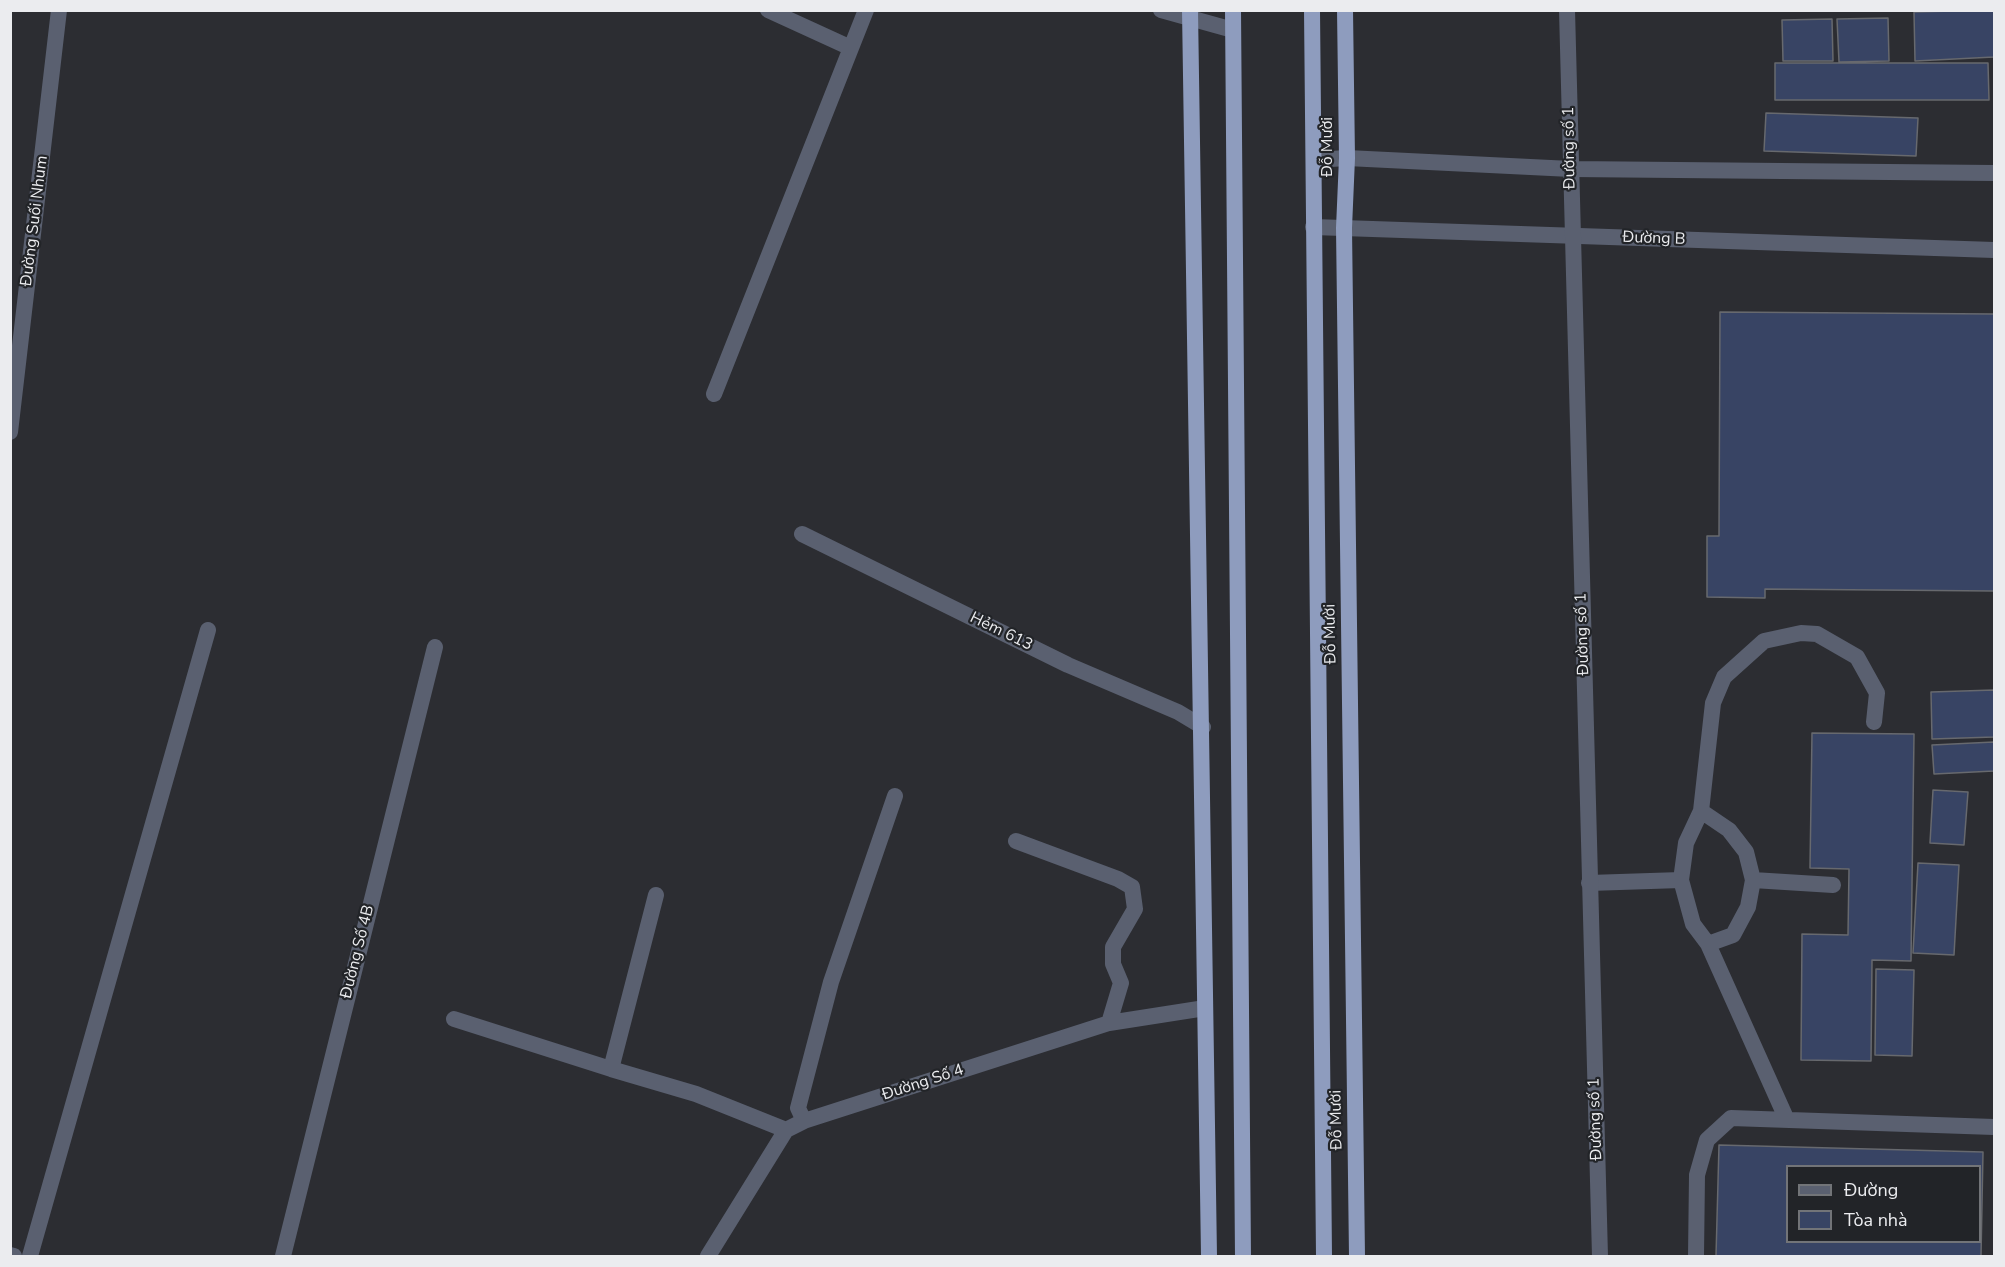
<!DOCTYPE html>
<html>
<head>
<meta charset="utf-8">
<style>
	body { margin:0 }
	#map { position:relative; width:2005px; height:1267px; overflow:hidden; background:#2c2d32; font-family:"Nunito Sans",sans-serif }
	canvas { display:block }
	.frame { position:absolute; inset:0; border:12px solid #ebecef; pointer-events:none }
	.legend { position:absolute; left:1786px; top:1165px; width:195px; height:78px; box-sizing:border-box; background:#222428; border:2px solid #727478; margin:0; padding:8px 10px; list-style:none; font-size:18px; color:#ebecef }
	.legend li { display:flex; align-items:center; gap:12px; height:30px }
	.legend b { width:30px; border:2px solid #727478 }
</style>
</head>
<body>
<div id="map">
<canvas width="2005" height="1267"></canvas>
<div class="frame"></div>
<ul class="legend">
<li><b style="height:8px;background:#5a6070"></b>Đường</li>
<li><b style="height:16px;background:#384464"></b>Tòa nhà</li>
</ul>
</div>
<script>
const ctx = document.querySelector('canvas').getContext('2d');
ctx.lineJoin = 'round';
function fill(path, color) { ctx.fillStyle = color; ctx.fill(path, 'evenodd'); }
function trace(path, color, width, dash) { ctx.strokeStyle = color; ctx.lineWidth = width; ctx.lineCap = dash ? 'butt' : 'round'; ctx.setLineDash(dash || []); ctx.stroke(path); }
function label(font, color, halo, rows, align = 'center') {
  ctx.font = font + ' "Nunito Sans",sans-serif'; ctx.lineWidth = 4.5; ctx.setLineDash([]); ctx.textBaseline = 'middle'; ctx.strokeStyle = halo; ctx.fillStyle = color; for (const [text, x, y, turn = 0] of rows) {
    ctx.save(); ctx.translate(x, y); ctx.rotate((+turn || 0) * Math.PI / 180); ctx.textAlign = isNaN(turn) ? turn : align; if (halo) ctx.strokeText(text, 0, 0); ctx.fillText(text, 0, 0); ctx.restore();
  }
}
const building = new Path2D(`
	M 1994,10 L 1994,57 L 1915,61 L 1914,12 Z
	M 1888,18 L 1889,61 L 1839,62 L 1837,19 Z
	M 1832,19 L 1833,61 L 1783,61 L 1782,20 Z
	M 1775,63 L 1988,63 L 1989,100 L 1775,100 Z
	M 1766,113 L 1918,118 L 1916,156 L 1764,151 Z
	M 1720,312 L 1994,314 L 1994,591 L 1765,589 L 1765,598 L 1707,597 L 1707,536 L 1719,536 Z
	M 1994,690 L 1994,737 L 1932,739 L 1931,692 Z
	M 1812,733 L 1914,734 L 1911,961 L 1872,960 L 1871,1061 L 1801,1060 L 1802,934 L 1848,935 L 1849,869 L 1810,868 Z
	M 1994,742 L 1994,771 L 1934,774 L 1932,745 Z
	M 1933,790 L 1968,792 L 1964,845 L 1930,843 Z
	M 1918,863 L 1959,865 L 1954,955 L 1913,953 Z
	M 1876,969 L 1914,970 L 1912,1056 L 1875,1055 Z
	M 1719,1145 L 1983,1152 L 1981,1256 L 1716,1256 ZM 1788,1166 L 1980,1166 L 1980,1242 L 1788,1242 Z`);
fill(building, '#384464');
trace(building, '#67696e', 1.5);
trace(new Path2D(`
	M 768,10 L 851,48
	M 1161,10 L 1233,30
	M 1314,160 L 1347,158 L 1571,169 L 1994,173
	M 1313,227 L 1994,250
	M 714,394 L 866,10
	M 1701,811 L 1729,830 L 1746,852 L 1753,880 L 1748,907 L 1733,935 L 1708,944
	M 1681,880 L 1693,924 L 1708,944 L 1787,1120
	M 1753,880 L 1833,885
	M 1589,883 L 1681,880 L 1686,843 L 1701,811 L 1713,703 L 1724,677 L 1764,641 L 1801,633 L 1817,634 L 1857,657 L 1877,693 L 1874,722
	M 1696,1256 L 1697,1175 L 1707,1140 L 1731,1118 L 1994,1127`), '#5a6070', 16);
trace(new Path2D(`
	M 1567,10 L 1600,1256
	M 10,432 L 59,10
	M 802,534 L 1068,665 L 1178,712 L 1203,727
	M 1016,841 L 1118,879 L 1132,887 L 1135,909 L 1113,947 L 1113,964 L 1121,983 L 1109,1023
	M 454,1019 L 611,1069 L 696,1094 L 786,1130
	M 611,1069 L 656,895
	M 804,1121 L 798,1108 L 831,982 L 895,796
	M 10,1255 L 14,1256
	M 30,1256 L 208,630
	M 283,1256 L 435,647
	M 708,1256 L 786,1130 L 804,1121 L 1109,1023 L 1205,1008`), '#5a6070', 16);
trace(new Path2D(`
	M 1190,10 L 1209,1256
	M 1233,10 L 1243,1256
	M 1312,10 L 1324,1256
	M 1345,10 L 1347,158 L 1344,228 L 1357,1256`), '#8e9cbe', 16);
label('16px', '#ebecef', '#222428', [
	["Đỗ Mười",1328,147,-90],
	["Đường số 1",1570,148,-91],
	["Đường Suối Nhum",35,221,-83],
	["Đường B",1654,239,2],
	["Hẻm 613",1001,632,26],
	["Đỗ Mười",1331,634,-91],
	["Đường số 1",1583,634,-92],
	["Đường Số 4B",358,952,-76],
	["Đường Số 4",923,1083,-18],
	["Đường số 1",1596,1119,-92],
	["Đỗ Mười",1337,1120,-91]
]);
</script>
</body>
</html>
